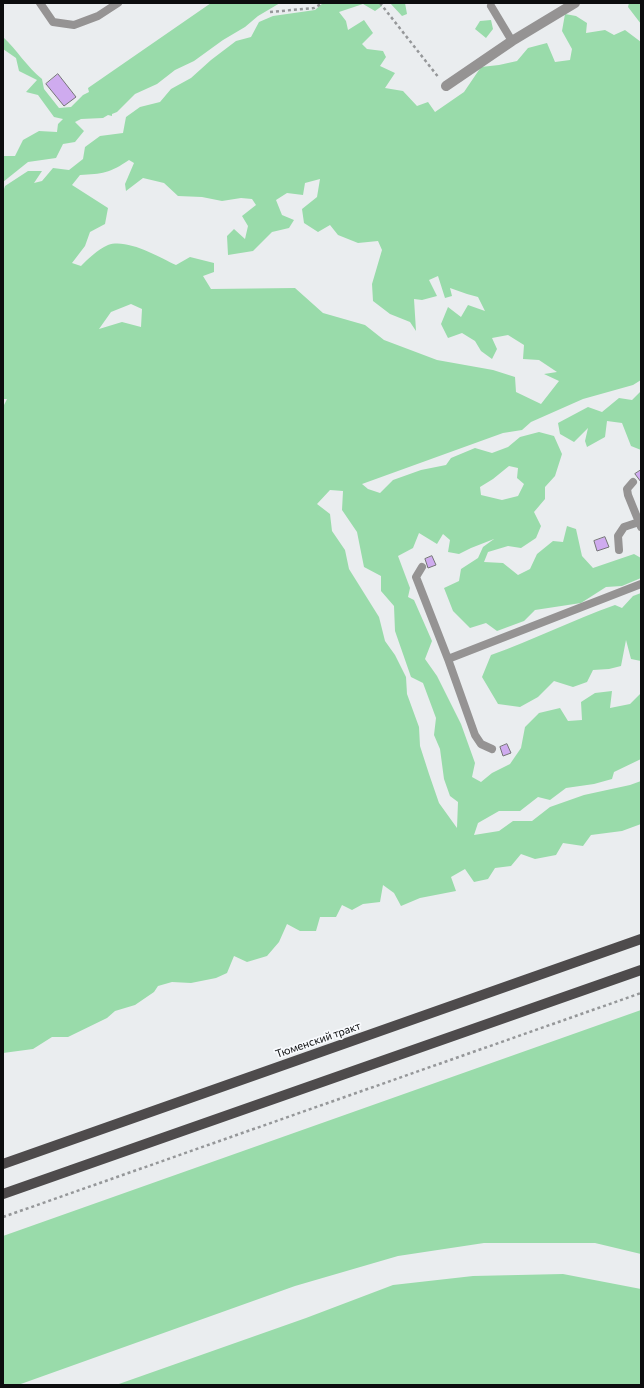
<!DOCTYPE html>
<html>
<head>
<meta charset="utf-8">
<style>
	body { margin:0 }
	#map { position:relative; width:644px; height:1388px; overflow:hidden; background:#eaedef; font-family:Commissioner,sans-serif }
	canvas { display:block }
	.frame { position:absolute; inset:0; border:4px solid #0c0d0e; pointer-events:none }
</style>
</head>
<body>
<div id="map">
<canvas width="644" height="1388"></canvas>
<div class="frame"></div>
</div>
<script>
const ctx = document.querySelector('canvas').getContext('2d');
ctx.lineJoin = 'round';
function fill(path, color) { ctx.fillStyle = color; ctx.fill(path, 'evenodd'); }
function trace(path, color, width, dash) { ctx.strokeStyle = color; ctx.lineWidth = width; ctx.lineCap = dash ? 'butt' : 'round'; ctx.setLineDash(dash || []); ctx.stroke(path); }
function label(font, color, halo, rows, align = 'center') {
  ctx.font = font + ' Commissioner,sans-serif'; ctx.lineWidth = 3.5; ctx.setLineDash([]); ctx.textBaseline = 'middle'; ctx.strokeStyle = halo; ctx.fillStyle = color; for (const [text, x, y, turn = 0] of rows) {
    ctx.save(); ctx.translate(x, y); ctx.rotate((+turn || 0) * Math.PI / 180); ctx.textAlign = isNaN(turn) ? turn : align; if (halo) ctx.strokeText(text, 0, 0); ctx.fillText(text, 0, 0); ctx.restore();
  }
}
fill(new Path2D(`
	M 211,3 L 280,3 L 258,16 L 245,27 L 223,40 L 194,61 L 175,70 L 157,84 L 135,94 L 117,112 L 112,114 L 112,116 L 108,115 L 103,118 L 81,119 L 75,122 L 84,131 L 75,142 L 63,144 L 56,158 L 28,162 L 3,182 L 3,156 L 15,156 L 23,140 L 39,131 L 57,132 L 58,124 L 63,119 L 54,117 L 38,95 L 26,92 L 37,80 L 19,71 L 16,58 L 3,49 L 3,37 C 17,50 27,67 42,79 L 44,89 L 59,108 L 71,107 L 83,95 L 89,92 L 88,88 Z
	M 323,3 L 381,3 L 382,6 L 375,11 L 363,4 L 339,12 L 346,21 L 348,30 L 364,20 L 373,33 L 362,44 L 367,49 L 383,51 L 386,57 L 380,66 L 395,73 L 385,88 L 403,91 L 417,106 L 428,102 L 435,112 L 464,92 L 481,67 L 499,65 L 517,61 L 528,48 L 547,43 L 555,62 L 570,60 L 572,49 L 562,31 L 565,14 L 576,16 L 587,23 L 586,33 L 605,30 L 614,35 L 625,30 L 641,42 L 641,380 L 633,385 L 583,399 L 531,422 L 522,430 L 503,433 L 362,484 L 368,489 L 380,493 L 393,480 L 421,470 L 446,465 L 451,458 L 475,448 L 492,453 L 508,447 L 520,437 L 539,432 L 554,436 L 562,454 L 555,476 L 545,487 L 545,499 L 534,512 L 541,526 L 536,538 L 521,548 L 508,546 L 488,552 L 484,562 L 503,563 L 518,575 L 530,569 L 537,554 L 553,541 L 563,542 L 567,526 L 576,529 L 582,556 L 593,568 L 634,554 L 641,558 L 641,578 L 622,586 L 606,587 L 581,603 L 535,610 L 524,621 L 497,631 L 486,623 L 470,628 L 453,611 L 444,588 L 459,581 L 461,569 L 478,558 L 483,547 L 494,539 L 471,548 L 459,554 L 448,552 L 450,540 L 443,534 L 437,544 L 419,533 L 413,548 L 398,556 L 410,588 L 408,597 L 414,600 L 432,641 L 425,659 L 437,676 L 461,724 L 475,763 L 472,777 L 481,782 L 492,773 L 510,764 L 521,748 L 525,727 L 539,713 L 560,708 L 568,721 L 582,720 L 581,702 L 595,693 L 612,691 L 610,708 L 630,704 L 641,693 L 641,759 L 614,772 L 612,779 L 594,784 L 566,788 L 550,800 L 538,797 L 520,811 L 499,811 L 478,823 L 474,835 L 499,831 L 513,821 L 532,821 L 550,807 L 584,795 L 630,785 L 641,781 L 641,824 L 622,831 L 591,835 L 583,846 L 563,843 L 556,855 L 535,859 L 521,854 L 511,866 L 495,868 L 488,879 L 474,882 L 465,869 L 451,877 L 456,891 L 420,898 L 401,906 L 394,893 L 383,885 L 380,902 L 363,904 L 352,910 L 342,905 L 336,917 L 320,917 L 316,931 L 300,931 L 287,924 L 279,942 L 267,956 L 247,962 L 234,956 L 227,973 L 216,978 L 191,983 L 172,982 L 158,986 L 154,992 L 135,1005 L 115,1011 L 107,1018 L 68,1037 L 52,1037 L 33,1049 L 3,1053 L 3,407 L 7,399 L 3,399 L 3,192 L 5,186 L 28,171 L 42,171 L 34,183 L 42,181 L 53,168 L 69,170 L 83,159 L 85,147 L 100,136 L 123,133 L 126,117 L 140,107 L 160,102 L 171,89 L 191,78 L 211,60 L 236,41 L 251,37 L 259,22 L 273,16 L 315,10 ZM 129,160 L 134,163 L 125,184 L 126,191 L 143,178 L 164,183 L 178,196 L 202,197 L 222,201 L 241,198 L 252,199 L 256,205 L 242,216 L 248,226 L 245,239 L 234,229 L 227,236 L 228,255 L 253,251 L 272,232 L 289,228 L 294,220 L 282,215 L 276,200 L 287,193 L 303,195 L 305,183 L 320,179 L 317,197 L 302,209 L 304,223 L 318,232 L 330,225 L 338,235 L 358,243 L 378,241 L 382,250 L 372,284 L 373,301 L 390,314 L 410,322 L 416,331 L 414,299 L 422,300 L 437,296 L 429,280 L 438,276 L 445,298 L 452,296 L 450,288 L 467,294 L 478,297 L 485,311 L 468,305 L 461,317 L 448,307 L 441,324 L 448,338 L 462,333 L 475,341 L 481,351 L 492,359 L 497,349 L 492,338 L 508,335 L 524,345 L 523,359 L 539,360 L 557,372 L 544,374 L 559,381 L 541,404 L 516,392 L 515,377 L 493,370 L 437,360 L 384,340 L 365,325 L 323,313 L 295,288 L 211,289 L 203,276 L 214,272 L 214,263 L 190,257 L 176,265 C 159,257 127,238 108,245 C 97,250 89,258 81,266 L 72,263 L 85,246 L 90,232 L 105,224 L 108,208 L 72,185 L 80,175 C 102,174 110,173 129,160 ZM 131,304 L 142,309 L 141,327 L 122,322 L 99,329 L 111,312 ZM 509,466 L 518,468 L 517,478 L 524,484 L 518,496 L 502,500 L 481,495 L 480,487 L 493,479 ZM 330,490 L 343,491 L 342,510 L 357,532 L 364,567 L 381,576 L 381,591 L 394,606 L 395,631 L 411,677 L 423,683 L 436,718 L 434,735 L 440,749 L 444,779 L 450,796 L 458,802 L 457,828 L 439,803 L 429,774 L 420,746 L 419,727 L 407,694 L 406,677 L 395,655 L 385,641 L 379,617 L 349,569 L 345,550 L 332,531 L 330,514 L 317,504 Z
	M 390,3 L 405,3 L 407,14 L 402,16 Z
	M 629,3 L 641,3 L 641,24 L 628,7 Z
	M 491,20 L 493,29 L 486,38 L 475,29 L 480,21 Z
	M 641,391 L 641,450 L 631,446 L 622,423 L 607,421 L 605,437 L 587,447 L 585,441 L 588,428 L 574,442 L 560,434 L 558,423 L 588,407 L 602,412 L 619,398 L 632,400 Z
	M 641,593 L 641,661 L 631,659 L 626,640 L 621,666 L 609,669 L 593,670 L 587,682 L 573,687 L 554,681 L 538,697 L 520,707 L 498,704 L 482,677 L 491,655 C 533,640 573,620 615,605 L 622,608 L 633,596 Z
	M 641,1010 L 641,1254 L 595,1243 L 484,1243 L 398,1256 L 295,1286 L 18,1385 L 3,1385 L 3,1236 Z
	M 563,1274 L 641,1289 L 641,1385 L 116,1385 L 306,1318 L 393,1285 L 473,1276 Z`), '#99dbaa');
const building = new Path2D(`
	M 58,74 L 76,97 L 64,106 L 46,84 Z
	M 641,470 L 641,482 L 635,474 Z
	M 605,537 L 609,547 L 597,551 L 594,541 Z
	M 432,556 L 436,565 L 428,568 L 425,559 Z
	M 507,744 L 511,753 L 503,756 L 500,747 Z`);
fill(building, '#cfabef');
trace(building, '#757477', 1);
trace(new Path2D(`
	M 380,3 L 439,78
	M 270,12 L 314,8 L 323,3
	M 3,1217 L 641,993`), '#959799', 2.5, [3, 3]);
trace(new Path2D(`
	M 40,3 L 53,22 L 74,25 L 98,16 L 118,3
	M 491,6 L 512,41
	M 633,482 L 627,489 L 628,495 L 641,527
	M 619,550 L 618,536 L 624,527 L 639,522
	M 422,567 L 416,577 L 448,659 L 475,735 L 481,744 L 492,749
	M 448,659 L 641,584`), '#959393', 8);
trace(new Path2D(`
	M 446,86 L 512,41 L 575,3`), '#959393', 10);
trace(new Path2D(`
	M 3,1164 L 641,939
	M 3,1194 L 641,970`), '#4e4b4c', 10);
label('11px', '#0c0d0e', '#f8fafd', [
	["Тюменский тракт",318,1040,-19]
]);
</script>
</body>
</html>
